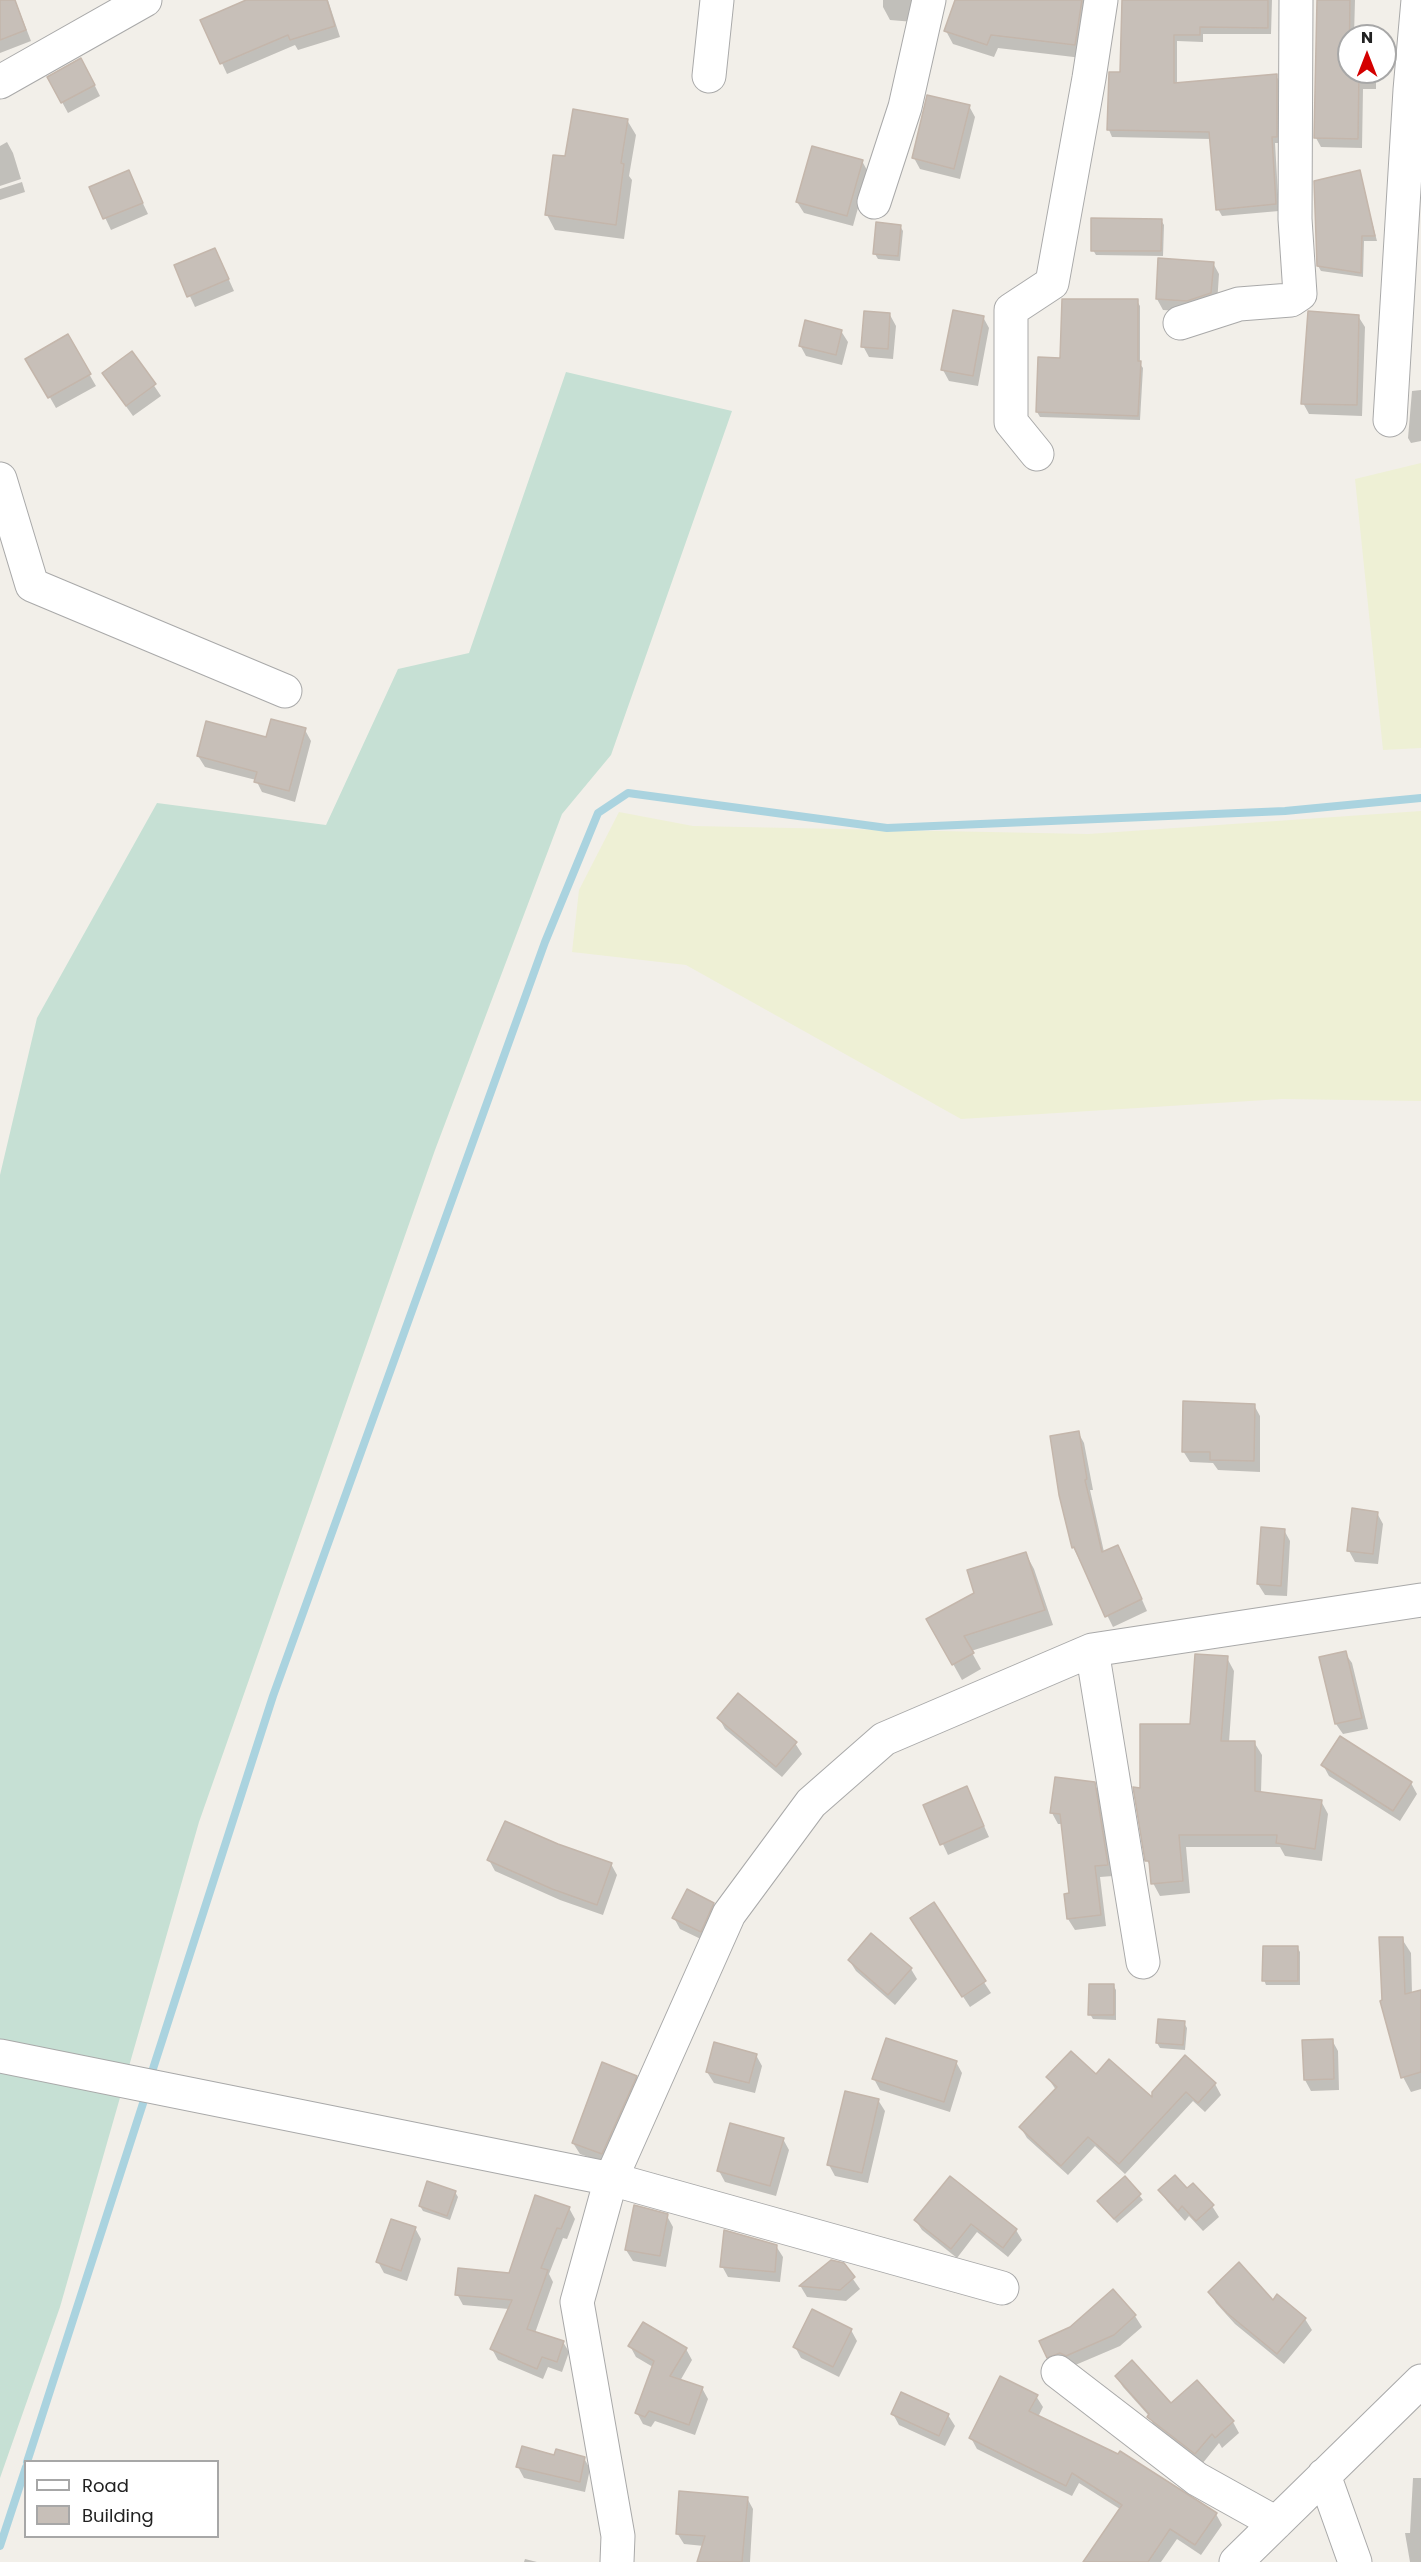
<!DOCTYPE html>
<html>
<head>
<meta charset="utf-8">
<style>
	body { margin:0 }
	#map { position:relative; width:1421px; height:2562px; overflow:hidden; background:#f2efe9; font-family:Poppins,sans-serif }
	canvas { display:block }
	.legend { position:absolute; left:24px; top:2460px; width:195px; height:78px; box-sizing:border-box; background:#fff; border:2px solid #a7a7a7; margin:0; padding:8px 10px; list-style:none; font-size:18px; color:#222 }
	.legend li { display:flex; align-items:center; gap:12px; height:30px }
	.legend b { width:30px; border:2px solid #a7a7a7 }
	.north { position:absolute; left:1337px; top:24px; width:60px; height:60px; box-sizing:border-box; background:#fff; border:2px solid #a7a7a7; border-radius:50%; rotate:0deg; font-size:16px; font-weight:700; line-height:24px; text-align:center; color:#222 }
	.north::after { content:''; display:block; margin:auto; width:21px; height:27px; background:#d40000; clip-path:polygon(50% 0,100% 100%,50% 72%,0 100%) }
</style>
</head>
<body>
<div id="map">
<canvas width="1421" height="2562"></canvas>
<ul class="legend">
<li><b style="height:8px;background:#fff"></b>Road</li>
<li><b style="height:16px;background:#c7bfb8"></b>Building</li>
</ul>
<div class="north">N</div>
</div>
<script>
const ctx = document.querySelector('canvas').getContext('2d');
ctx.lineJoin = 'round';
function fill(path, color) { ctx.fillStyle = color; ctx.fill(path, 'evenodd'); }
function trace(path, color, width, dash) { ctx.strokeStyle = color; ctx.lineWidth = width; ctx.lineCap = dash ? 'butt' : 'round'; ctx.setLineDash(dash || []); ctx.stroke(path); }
fill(new Path2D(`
	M 1421,463 L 1421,748 L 1383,750 L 1355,479 Z
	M 1421,811 L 1421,1101 L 1282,1099 L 961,1119 L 686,965 L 572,952 L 579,890 L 619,812 L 693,826 L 1088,834 Z`), '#eef0d5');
fill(new Path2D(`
	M 566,372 L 732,411 L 611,755 L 562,814 L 435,1150 L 199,1822 L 60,2307 L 0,2478 L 0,1175 L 37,1018 L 157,803 L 326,825 L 398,669 L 469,653 Z`), '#c6e0d4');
fill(new Path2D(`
	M 0,0 L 15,0 L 31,41 L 0,53 Z
	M 269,0 L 328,0 L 340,37 L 298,50 L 295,45 L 227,74 L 202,20 Z
	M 883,0 L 915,0 L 914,22 L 890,20 L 883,7 Z
	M 956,0 L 1090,0 L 1082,58 L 998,48 L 994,57 L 953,44 L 946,31 Z
	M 1123,0 L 1272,0 L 1271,34 L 1203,34 L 1203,42 L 1177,41 L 1177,84 L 1276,76 L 1280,82 L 1280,143 L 1275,143 L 1279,211 L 1222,216 L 1218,209 L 1211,139 L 1112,137 L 1109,130 L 1122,74 Z
	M 1318,0 L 1355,0 L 1354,36 L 1349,36 L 1349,72 L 1376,72 L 1376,89 L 1363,89 L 1362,148 L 1321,147 L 1316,138 Z
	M 87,70 L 100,96 L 68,113 L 62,102 Z
	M 969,106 L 975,117 L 960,179 L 920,169 L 914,158 Z
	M 627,120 L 636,135 L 629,176 L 632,180 L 624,239 L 555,230 L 547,215 L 567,158 Z
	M 7,142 L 13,153 L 21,179 L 0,186 L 0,146 Z
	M 862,161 L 868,172 L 853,226 L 804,213 L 797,202 Z
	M 128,172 L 148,214 L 111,230 L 91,188 Z
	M 1359,172 L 1377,241 L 1364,241 L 1363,277 L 1321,271 L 1318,266 L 1315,218 L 1317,204 Z
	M 22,182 L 25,192 L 0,200 L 0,189 Z
	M 1161,220 L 1164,225 L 1163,256 L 1096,255 L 1093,250 Z
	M 900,226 L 903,231 L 900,261 L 878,259 L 875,254 Z
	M 215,249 L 234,291 L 195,307 L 176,266 Z
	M 1213,263 L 1219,274 L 1217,304 L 1194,312 L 1163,310 L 1157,299 Z
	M 1137,301 L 1140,306 L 1140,364 L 1143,368 L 1140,420 L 1040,417 L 1037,412 L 1062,360 Z
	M 890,315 L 896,326 L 893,359 L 869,357 L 863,346 Z
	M 1358,316 L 1365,327 L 1362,416 L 1309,414 L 1303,403 Z
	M 983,317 L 989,328 L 978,386 L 949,381 L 943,370 Z
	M 841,331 L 848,342 L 842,365 L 806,356 L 800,345 Z
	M 67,336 L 96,386 L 56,408 L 28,359 Z
	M 132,353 L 161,396 L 133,416 L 110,384 Z
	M 1421,390 L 1421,441 L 1411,443 L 1408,438 L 1412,391 Z
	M 305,730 L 311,741 L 295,802 L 262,792 L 256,780 L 205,767 L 198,756 Z
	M 1254,1405 L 1260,1416 L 1260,1472 L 1218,1470 L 1213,1463 L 1190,1462 L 1183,1451 Z
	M 1078,1432 L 1084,1443 L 1093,1490 L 1090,1490 L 1104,1552 L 1123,1557 L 1147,1611 L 1113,1627 L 1073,1547 Z
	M 1377,1513 L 1383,1524 L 1378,1564 L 1355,1562 L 1349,1551 Z
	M 1284,1530 L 1290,1541 L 1287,1596 L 1265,1595 L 1258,1584 Z
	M 1026,1554 L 1034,1569 L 1053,1625 L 971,1651 L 981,1669 L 962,1680 L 928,1619 L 976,1594 Z
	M 1345,1653 L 1352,1663 L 1368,1729 L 1343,1734 L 1336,1724 Z
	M 1227,1658 L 1234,1671 L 1229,1742 L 1254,1742 L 1262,1755 L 1261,1793 L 1321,1801 L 1328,1814 L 1322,1861 L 1285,1856 L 1280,1847 L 1186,1847 L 1190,1893 L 1160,1896 L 1153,1883 L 1151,1868 L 1147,1860 L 1142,1790 L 1191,1726 Z
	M 719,1718 L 795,1743 L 802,1754 L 782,1777 L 725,1729 Z
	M 1323,1765 L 1411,1783 L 1417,1794 L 1400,1821 L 1329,1776 Z
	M 1094,1783 L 1100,1794 L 1113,1876 L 1100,1877 L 1106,1926 L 1075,1930 L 1068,1919 L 1065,1895 L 1071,1894 L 1063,1824 L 1058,1824 L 1052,1813 Z
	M 972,1799 L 989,1837 L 948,1855 L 925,1806 Z
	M 557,1846 L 611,1864 L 617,1875 L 603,1915 L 560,1900 L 495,1871 L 489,1860 Z
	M 713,1904 L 719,1915 L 707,1942 L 680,1929 L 674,1918 Z
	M 933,1904 L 991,1993 L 970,2007 L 918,1929 Z
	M 1402,1939 L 1411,1953 L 1412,1994 L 1421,1991 L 1421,2089 L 1411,2092 L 1403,2077 Z
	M 1297,1947 L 1300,1952 L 1300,1985 L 1266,1985 L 1264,1980 Z
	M 849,1960 L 911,1969 L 917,1979 L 895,2005 L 856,1971 Z
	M 1113,1985 L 1116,1990 L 1116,2020 L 1093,2019 L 1090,2014 Z
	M 1184,2023 L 1187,2028 L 1185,2050 L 1160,2048 L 1157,2043 Z
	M 1332,2040 L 1338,2051 L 1339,2090 L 1311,2091 L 1305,2080 Z
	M 756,2055 L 762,2066 L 755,2093 L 714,2083 L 707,2072 Z
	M 956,2062 L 962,2073 L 950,2112 L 880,2090 L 874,2079 Z
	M 1096,2076 L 1153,2100 L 1215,2084 L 1221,2095 L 1205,2112 L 1193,2101 L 1125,2174 L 1095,2146 L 1068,2175 L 1027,2138 L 1021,2128 L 1056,2090 L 1048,2078 Z
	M 636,2077 L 642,2088 L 608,2164 L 580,2154 L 573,2143 Z
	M 878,2100 L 885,2111 L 868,2183 L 835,2176 L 829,2165 Z
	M 783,2139 L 789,2150 L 776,2196 L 725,2182 L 719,2171 Z
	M 950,2178 L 1016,2230 L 1022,2240 L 1008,2257 L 977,2232 L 957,2258 L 922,2230 L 916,2221 Z
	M 1125,2178 L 1143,2200 L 1117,2223 L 1102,2206 Z
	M 1160,2190 L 1187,2190 L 1212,2206 L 1219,2217 L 1203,2231 L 1189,2216 L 1185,2221 L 1167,2201 Z
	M 455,2192 L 458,2197 L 450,2220 L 423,2211 L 420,2206 Z
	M 569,2208 L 575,2219 L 567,2239 L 563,2238 L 549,2274 L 553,2282 L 535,2333 L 563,2342 L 569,2352 L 562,2372 L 548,2367 L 543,2379 L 498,2360 L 492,2349 L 509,2309 L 463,2305 L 457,2294 L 510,2275 Z
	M 667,2216 L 673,2227 L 666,2267 L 633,2261 L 626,2250 Z
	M 415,2228 L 421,2239 L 407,2281 L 384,2273 L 378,2262 Z
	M 776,2246 L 783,2257 L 780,2282 L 728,2277 L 722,2266 Z
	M 831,2261 L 843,2265 L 860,2289 L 846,2301 L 807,2297 L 801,2287 Z
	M 1113,2291 L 1135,2316 L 1142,2327 L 1120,2346 L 1073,2366 L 1055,2368 L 1048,2357 L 1071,2328 Z
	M 1210,2292 L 1273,2302 L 1278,2296 L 1305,2319 L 1312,2330 L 1284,2364 L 1235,2324 L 1216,2303 Z
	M 851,2330 L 857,2341 L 839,2377 L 801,2358 L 795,2347 Z
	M 630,2346 L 686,2349 L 692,2360 L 680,2381 L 702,2388 L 708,2399 L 695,2435 L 655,2421 L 651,2427 L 643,2424 L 637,2413 L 653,2367 L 636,2357 Z
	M 1116,2376 L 1171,2405 L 1233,2422 L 1239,2433 L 1222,2448 L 1219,2443 L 1202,2464 L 1155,2428 L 1149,2416 L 1123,2387 Z
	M 1036,2396 L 1043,2407 L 1038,2417 L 1216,2514 L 1222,2525 L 1201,2555 L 1177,2539 L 1161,2562 L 1084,2562 L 1120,2509 L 1079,2483 L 1072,2496 L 977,2449 L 971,2438 Z
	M 893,2414 L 948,2415 L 955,2426 L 945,2446 L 899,2425 Z
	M 555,2457 L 584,2458 L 590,2469 L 585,2492 L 524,2478 L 518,2467 Z
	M 1413,2478 L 1421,2478 L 1421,2562 L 1410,2562 L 1405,2533 L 1410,2533 Z
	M 747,2498 L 753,2509 L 750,2562 L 699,2562 L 704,2546 L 684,2544 L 677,2533 Z
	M 525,2559 L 537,2562 L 524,2562 Z`), '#0003');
trace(new Path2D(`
	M 150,2078 L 273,1696 L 545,942 L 598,813 L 628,793 L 887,828 L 1285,811 L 1421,798
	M 27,2462 L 147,2091
	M 0,2546 L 26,2467`), '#aad3df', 8);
const building = new Path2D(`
	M 0,0 L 15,0 L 26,30 L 0,40 Z
	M 246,0 L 327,0 L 335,26 L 290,40 L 288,35 L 220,64 L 200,20 Z
	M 955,0 L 1082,0 L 1075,45 L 991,35 L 987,45 L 944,31 Z
	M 1122,0 L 1268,0 L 1268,28 L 1200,27 L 1200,35 L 1174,35 L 1174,83 L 1277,74 L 1277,137 L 1272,137 L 1276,204 L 1216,210 L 1209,132 L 1107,130 L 1109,72 L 1120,72 Z
	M 1317,0 L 1350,0 L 1349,72 L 1359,72 L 1358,139 L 1314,138 Z
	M 81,58 L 95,85 L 61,103 L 47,77 Z
	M 927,95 L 970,105 L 954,169 L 912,158 Z
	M 573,109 L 628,119 L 621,163 L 624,164 L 616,225 L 545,215 L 553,155 L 565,156 Z
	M 812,146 L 863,160 L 847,216 L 796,202 Z
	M 129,170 L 143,203 L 103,219 L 89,187 Z
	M 1360,170 L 1375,236 L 1362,236 L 1361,273 L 1317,266 L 1314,181 Z
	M 1091,218 L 1162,219 L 1161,251 L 1091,251 Z
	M 876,222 L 901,225 L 898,256 L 873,254 Z
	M 215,248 L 229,279 L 187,297 L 174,265 Z
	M 1158,258 L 1214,262 L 1211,293 L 1187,301 L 1156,299 Z
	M 1062,299 L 1138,299 L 1138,361 L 1141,361 L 1138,416 L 1036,412 L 1038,357 L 1060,358 Z
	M 953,310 L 984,316 L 973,376 L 941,370 Z
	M 864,311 L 890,313 L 888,349 L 861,347 Z
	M 1308,311 L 1359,315 L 1357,405 L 1301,404 Z
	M 805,320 L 842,330 L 836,355 L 799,346 Z
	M 68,334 L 91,374 L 48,398 L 25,359 Z
	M 132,351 L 156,384 L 126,406 L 102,373 Z
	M 271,719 L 306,728 L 289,791 L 254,782 L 257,772 L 197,756 L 206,721 L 266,737 Z
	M 1183,1401 L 1255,1404 L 1254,1461 L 1210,1460 L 1210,1452 L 1182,1452 Z
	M 1079,1431 L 1087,1479 L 1085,1480 L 1102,1552 L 1118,1545 L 1142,1599 L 1105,1617 L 1074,1547 L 1072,1548 L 1059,1495 L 1050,1436 Z
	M 1352,1508 L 1378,1512 L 1373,1554 L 1347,1551 Z
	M 1261,1527 L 1285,1529 L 1281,1586 L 1257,1584 Z
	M 1026,1552 L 1045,1610 L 964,1636 L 974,1653 L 952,1665 L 926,1619 L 974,1593 L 967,1570 Z
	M 1346,1651 L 1362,1718 L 1335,1724 L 1319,1657 Z
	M 1195,1654 L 1228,1656 L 1221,1741 L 1255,1741 L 1255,1791 L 1322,1800 L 1315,1849 L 1276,1843 L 1277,1835 L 1179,1835 L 1183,1881 L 1151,1884 L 1149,1861 L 1145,1861 L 1133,1787 L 1140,1788 L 1140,1724 L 1190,1724 Z
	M 738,1693 L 797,1742 L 776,1767 L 717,1718 Z
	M 1340,1736 L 1412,1782 L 1393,1811 L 1321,1765 Z
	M 1055,1777 L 1095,1782 L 1108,1865 L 1095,1866 L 1101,1915 L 1067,1919 L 1064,1894 L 1069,1893 L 1060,1814 L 1050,1813 Z
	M 967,1786 L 984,1826 L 940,1845 L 923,1805 Z
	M 505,1821 L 558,1844 L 612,1863 L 597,1905 L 552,1889 L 487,1860 Z
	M 687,1889 L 714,1903 L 701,1932 L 672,1918 Z
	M 934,1902 L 986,1981 L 962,1997 L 910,1918 Z
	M 871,1933 L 912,1968 L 888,1995 L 848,1960 Z
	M 1379,1937 L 1403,1937 L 1405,1994 L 1421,1990 L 1421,2072 L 1401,2078 L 1380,2001 L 1382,2000 Z
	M 1263,1946 L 1298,1946 L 1298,1981 L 1262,1981 Z
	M 1089,1984 L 1114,1984 L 1114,2015 L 1088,2015 Z
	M 1158,2019 L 1185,2021 L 1183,2045 L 1156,2043 Z
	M 886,2038 L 957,2061 L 944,2102 L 872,2079 Z
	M 1333,2039 L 1334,2079 L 1304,2080 L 1302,2040 Z
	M 714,2042 L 757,2054 L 749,2083 L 706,2072 Z
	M 1071,2051 L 1096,2074 L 1109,2059 L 1152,2097 L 1152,2092 L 1185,2055 L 1216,2083 L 1198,2103 L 1186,2092 L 1119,2164 L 1088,2137 L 1061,2166 L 1019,2127 L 1057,2087 L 1046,2077 Z
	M 602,2062 L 637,2076 L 602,2154 L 572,2143 Z
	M 845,2091 L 879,2099 L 862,2173 L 827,2165 Z
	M 730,2123 L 784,2138 L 770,2186 L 717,2171 Z
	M 1175,2175 L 1187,2188 L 1193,2183 L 1214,2205 L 1196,2221 L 1182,2206 L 1178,2211 L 1158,2190 Z
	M 950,2176 L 1017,2229 L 1003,2248 L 971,2224 L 951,2249 L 914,2220 Z
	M 1125,2176 L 1141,2194 L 1114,2219 L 1097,2201 Z
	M 427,2181 L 456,2191 L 447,2216 L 419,2206 Z
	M 535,2195 L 570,2207 L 561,2229 L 557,2228 L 541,2268 L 548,2270 L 527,2329 L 564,2341 L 557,2362 L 542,2357 L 537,2369 L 490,2349 L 512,2300 L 455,2295 L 458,2268 L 509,2273 Z
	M 634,2205 L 668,2214 L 660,2256 L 625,2250 Z
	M 391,2219 L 416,2227 L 401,2271 L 376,2262 Z
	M 724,2230 L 777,2245 L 775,2272 L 720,2267 Z
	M 831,2260 L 844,2263 L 855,2277 L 840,2290 L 799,2286 Z
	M 1239,2262 L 1273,2300 L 1277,2294 L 1306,2318 L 1277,2354 L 1227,2313 L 1208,2292 Z
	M 1113,2289 L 1136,2315 L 1114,2335 L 1066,2356 L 1060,2353 L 1047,2358 L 1039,2341 L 1070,2327 Z
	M 812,2309 L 852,2329 L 833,2367 L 793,2347 Z
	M 643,2322 L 687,2348 L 670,2376 L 703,2387 L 689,2425 L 649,2411 L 645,2417 L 635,2413 L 654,2361 L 628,2346 Z
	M 1132,2360 L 1171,2403 L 1197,2380 L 1234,2421 L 1215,2438 L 1212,2434 L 1195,2454 L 1147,2417 L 1149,2414 L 1115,2376 Z
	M 1000,2376 L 1038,2395 L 1029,2411 L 1118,2454 L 1120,2451 L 1217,2513 L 1195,2545 L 1170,2529 L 1148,2562 L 1083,2562 L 1122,2505 L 1072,2473 L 1066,2486 L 969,2438 Z
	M 901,2392 L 949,2414 L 939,2436 L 891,2414 Z
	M 522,2446 L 554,2455 L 556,2449 L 585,2457 L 580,2482 L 516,2467 Z
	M 679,2491 L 748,2497 L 742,2562 L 697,2562 L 705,2536 L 676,2534 Z`);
fill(building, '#c7bfb8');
trace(building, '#c4b6ab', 1.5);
const minor = new Path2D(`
	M 709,76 L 717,0
	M 0,82 L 145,0
	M 874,202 L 905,107 L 929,0
	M 1180,323 L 1239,304 L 1291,300 L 1300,294 L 1295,219 L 1296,0
	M 1390,420 L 1410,90 L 1418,0
	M 1037,454 L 1011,422 L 1011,310 L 1052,283 L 1089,78 L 1101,0
	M 0,479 L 32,585 L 285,691
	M 1092,1650 L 1143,1962
	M 0,2056 L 611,2179 L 1002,2288
	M 1058,2372 L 1197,2479 L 1276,2523
	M 1324,2475 L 1355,2562
	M 617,2562 L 618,2536 L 577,2302 L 611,2179 L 729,1914 L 811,1803 L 884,1739 L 1092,1650 L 1421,1600
	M 1236,2562 L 1421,2381`);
trace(minor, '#a9a9a9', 35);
trace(minor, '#fff', 33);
</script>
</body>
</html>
